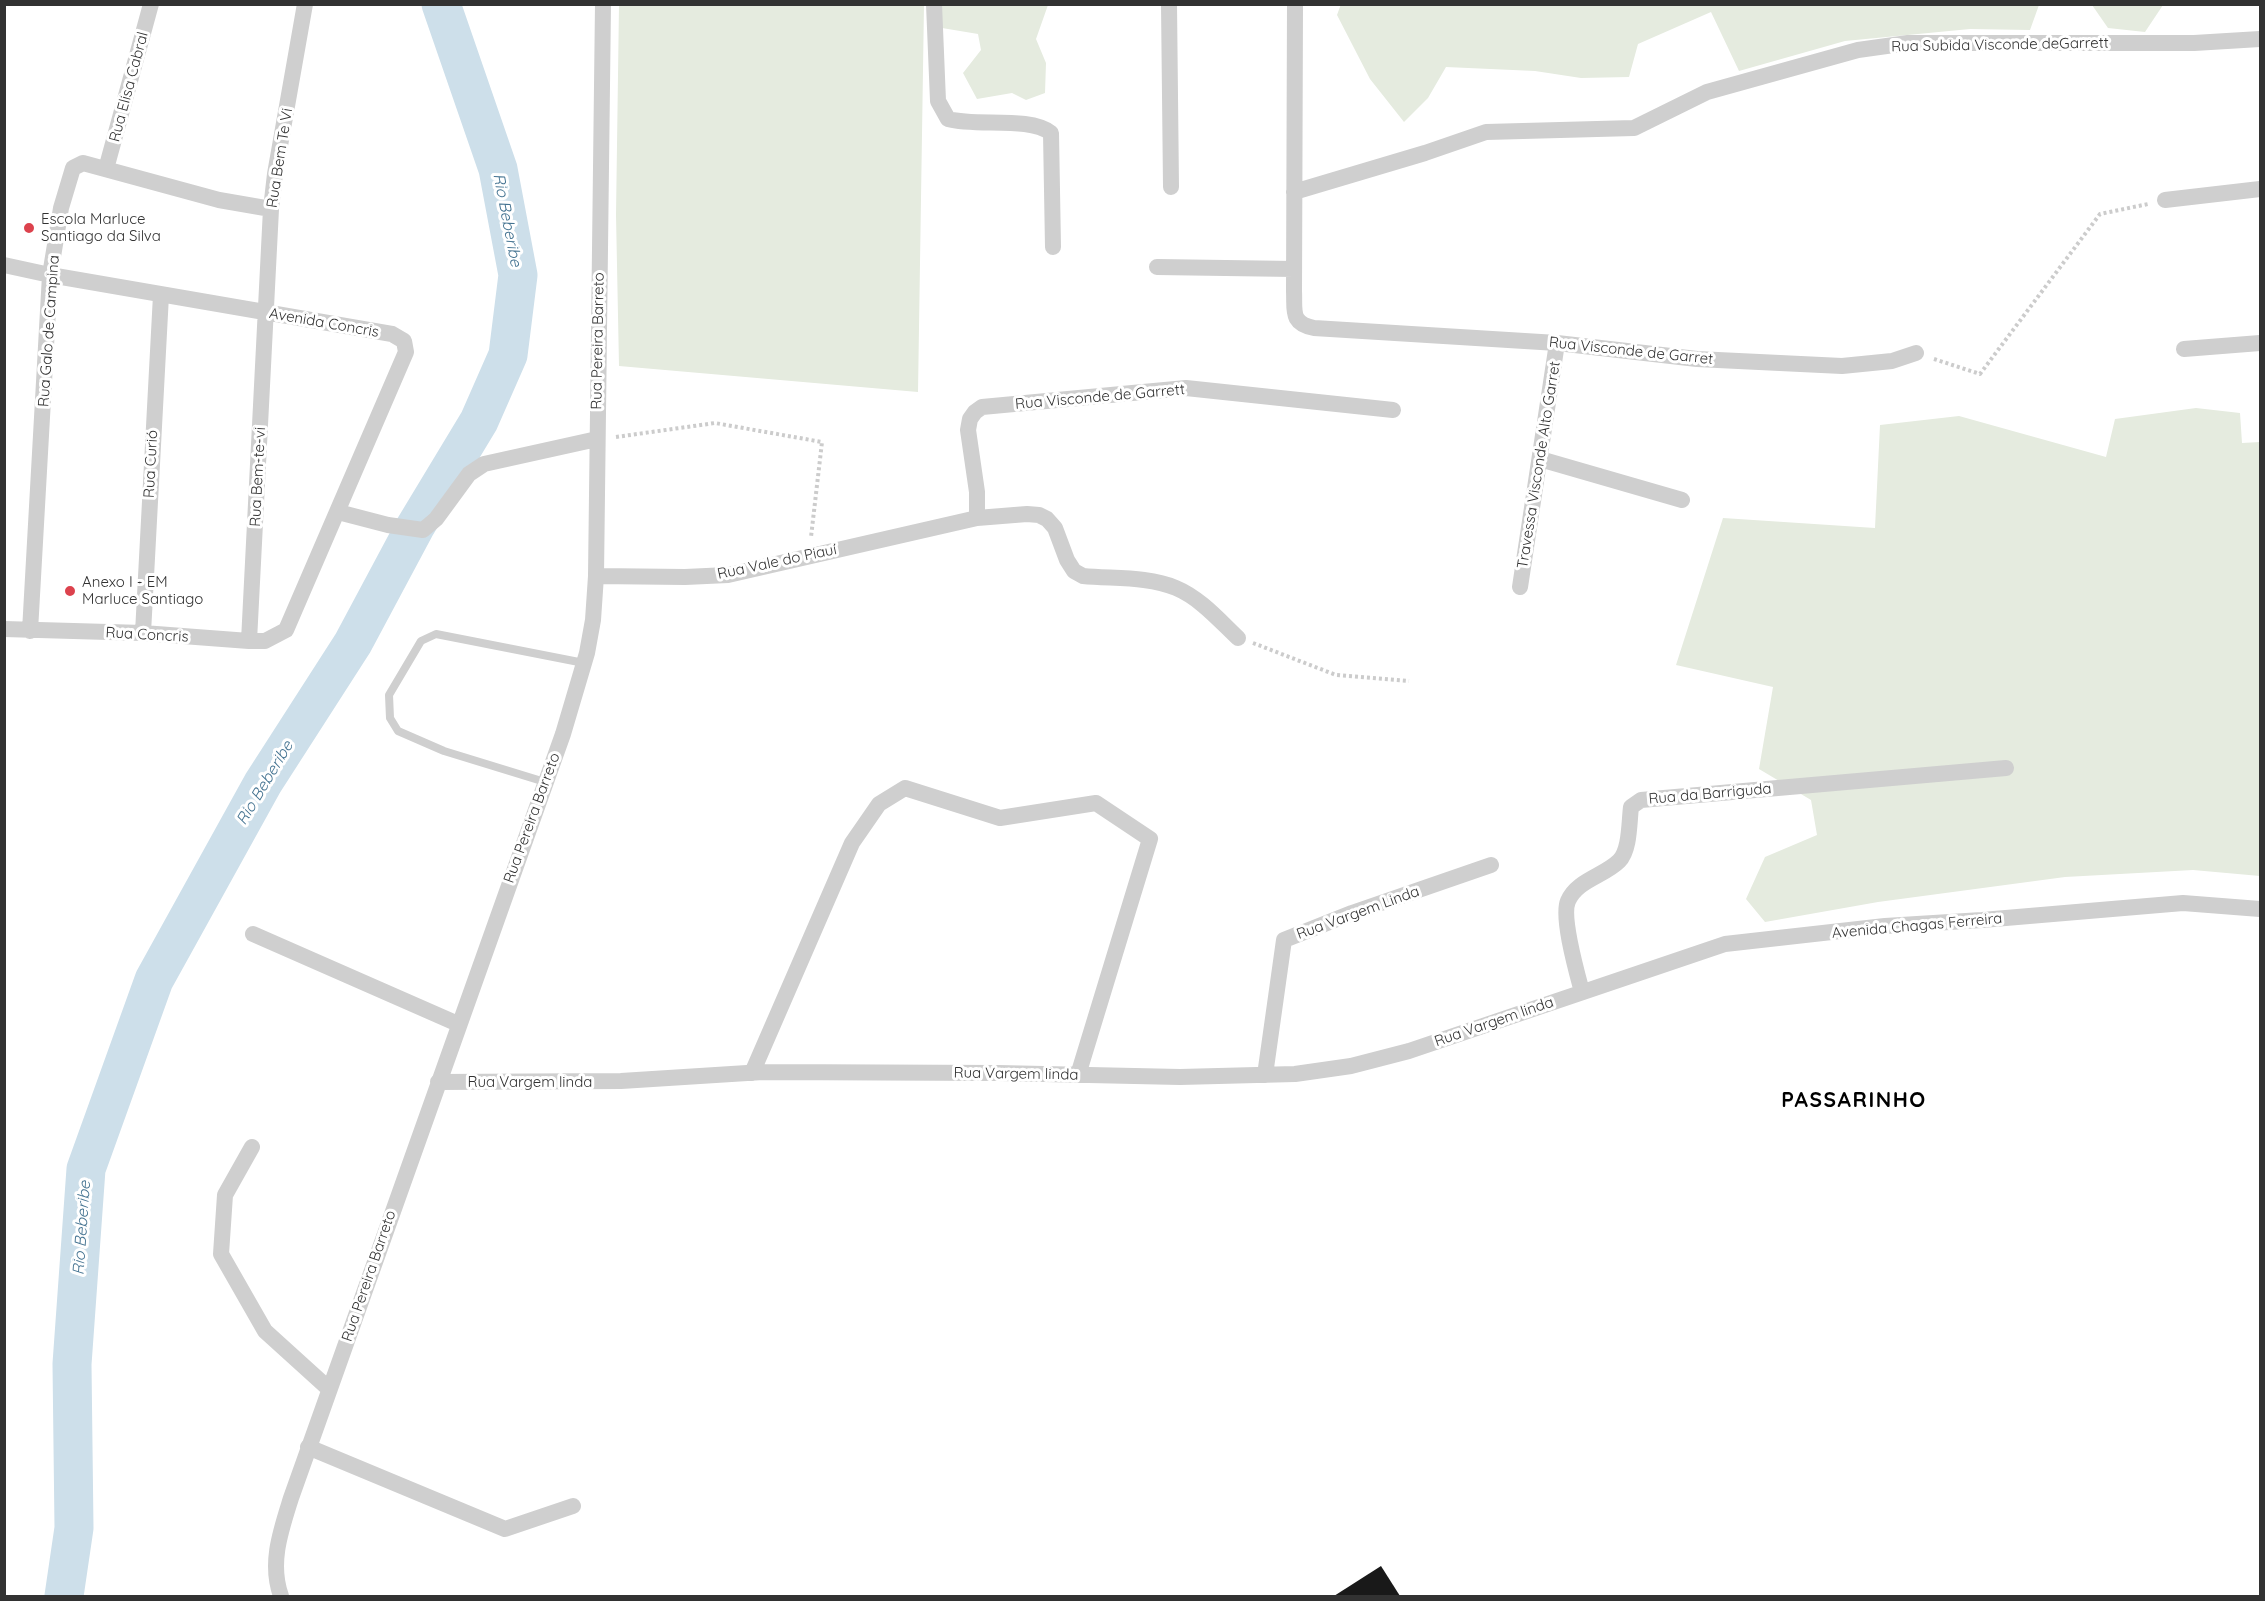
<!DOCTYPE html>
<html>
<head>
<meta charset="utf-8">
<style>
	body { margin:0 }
	#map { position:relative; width:2265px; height:1601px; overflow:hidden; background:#fff; font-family:Quicksand,sans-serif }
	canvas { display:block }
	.frame { position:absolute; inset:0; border:6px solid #323232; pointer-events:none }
</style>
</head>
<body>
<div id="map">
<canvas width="2265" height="1601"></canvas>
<div class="frame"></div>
</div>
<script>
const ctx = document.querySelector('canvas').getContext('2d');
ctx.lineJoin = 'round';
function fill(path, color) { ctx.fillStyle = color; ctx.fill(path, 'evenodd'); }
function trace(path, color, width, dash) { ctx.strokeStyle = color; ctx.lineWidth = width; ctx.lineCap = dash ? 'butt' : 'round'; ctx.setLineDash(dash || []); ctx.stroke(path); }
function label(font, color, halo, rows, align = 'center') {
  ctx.font = font + ' Quicksand,sans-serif'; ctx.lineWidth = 6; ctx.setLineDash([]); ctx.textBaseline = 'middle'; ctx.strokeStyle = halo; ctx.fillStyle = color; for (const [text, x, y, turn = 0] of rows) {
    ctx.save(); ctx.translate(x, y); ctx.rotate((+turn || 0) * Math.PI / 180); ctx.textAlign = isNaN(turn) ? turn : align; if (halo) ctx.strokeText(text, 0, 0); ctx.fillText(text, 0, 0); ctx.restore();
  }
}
fill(new Path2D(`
	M 1341,4 L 2039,5 L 2030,30 L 1970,29 L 1845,41 L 1739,71 L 1711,12 L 1638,44 L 1629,77 L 1581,78 L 1535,71 L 1446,67 L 1428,98 L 1404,122 L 1370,79 L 1337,15 Z
	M 619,5 L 924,5 L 918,392 L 619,366 L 616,215 Z
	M 942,5 L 1048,5 L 1036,39 L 1046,63 L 1045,93 L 1026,100 L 1012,93 L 977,99 L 963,73 L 981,50 L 978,34 L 942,28 Z
	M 2092,5 L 2163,5 L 2145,32 L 2108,28 Z
	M 2196,408 L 2240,413 L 2242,443 L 2260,442 L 2260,876 L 2193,870 L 2065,877 L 1878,902 L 1765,922 L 1746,899 L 1765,857 L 1817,835 L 1811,800 L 1759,769 L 1773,687 L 1676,665 L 1723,518 L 1875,528 L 1880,425 L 1959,416 L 2106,457 L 2115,419 Z`), '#e5ebdf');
trace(new Path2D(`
	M 64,1596 L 74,1528 L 72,1364 L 86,1169 L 154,980 L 263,783 L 353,643 L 415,527 L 479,421 L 508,355 L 518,275 L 498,169 L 441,4`), '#cddfea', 39);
fill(new Path2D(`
	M 1381,1566 L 1400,1596 L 1334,1596 Z`), '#191919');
trace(new Path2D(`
	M 1934,359 L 1980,374 L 2100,214 L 2148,204
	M 616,437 L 715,423 L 822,442 L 811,537
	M 1253,643 L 1336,675 L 1409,681`), '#ccc', 4, [3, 3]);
trace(new Path2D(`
	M 545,782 L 444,751 L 398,731 L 390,718 L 389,695 L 421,641 L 436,634 L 584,663`), '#cfcfcf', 8);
trace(new Path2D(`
	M 934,4 L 938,101 L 948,119 C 977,127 1029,116 1051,133 L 1053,247
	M 1169,4 L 1171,187
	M 1295,4 L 1294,291 C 1295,311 1290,323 1314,328 L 1557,343 L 1697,359 L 1842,366 L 1892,361 L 1916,353
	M 106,169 L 151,4
	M 1294,192 L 1425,153 L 1486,132 L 1634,128 L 1707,92 L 1858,50 L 1908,43 L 2194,43 L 2260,39
	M 2165,200 L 2260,189
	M 4,265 L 50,275 L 392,334 L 404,341 L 406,352 L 286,630 L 265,641 L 249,641 L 143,633 L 4,629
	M 1157,267 L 1294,269
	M 2184,349 L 2260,343
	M 1540,459 L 1682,500
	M 338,512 L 388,525 L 423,530 L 436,519 L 469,474 L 484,464 L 597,439
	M 977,518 L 977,492 L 968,430 L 970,419 L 975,412 L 982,407 L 1186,388 L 1393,410
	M 596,576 L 685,577 L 728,575 L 977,518 L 1027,514 L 1039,515 L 1047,519 L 1055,528 L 1067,560 L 1074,571 L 1083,576 C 1113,579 1148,576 1176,588 C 1200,598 1219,620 1238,638
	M 1520,587 L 1557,343
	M 30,631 L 50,275 L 61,208 L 73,168 L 83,163 L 219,200 L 271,209
	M 143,633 L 161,295
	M 249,641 L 271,209 L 275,174 L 305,4
	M 253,934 L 458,1024
	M 1582,992 C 1577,973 1561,917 1568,901 C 1577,880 1604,876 1619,861 C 1630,850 1629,823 1631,807 L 1641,800 L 2006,768
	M 752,1073 L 852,843 L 879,804 L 905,788 L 1000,818 L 1096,803 L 1150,839 L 1078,1075
	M 1265,1075 L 1284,940 L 1352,913 L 1491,865
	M 438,1082 L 621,1081 L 763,1072 L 998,1073 L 1180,1077 L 1295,1074 L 1351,1066 L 1409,1051 L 1725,944 L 1885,926 L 1982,920 L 2183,903 L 2260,909
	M 252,1147 L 225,1195 L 221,1254 L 265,1331 L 329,1389
	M 308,1447 L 505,1529 L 573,1506
	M 281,1596 C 269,1563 281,1530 291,1498 L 563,734 L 587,653 L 593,620 L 596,576 L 603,4`), '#cfcfcf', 16);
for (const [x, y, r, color] of [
	[29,228,6,"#dc424d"],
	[70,591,6,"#dc424d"]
]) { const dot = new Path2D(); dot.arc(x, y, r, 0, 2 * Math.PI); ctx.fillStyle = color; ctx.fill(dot); trace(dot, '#fff', 2); }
label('15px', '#323232', '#fff', [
	["Rua Subida Visconde deGarrett",2000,45,-1],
	["Rua Elisa Cabral",129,87,-75],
	["Rua Bem Te Vi",280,158,-81],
	["Avenida Concris",324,323,10],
	["Rua Galo de Campina",49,331,-86],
	["Rua Pereira Barreto",598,341,-89],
	["Rua Visconde de Garret",1631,351,6],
	["Rua Visconde de Garrett",1100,397,-5],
	["Rua Curió",151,464,-87],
	["Travessa Visconde Alto Garret",1539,465,-81],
	["Rua Bem-te-vi",258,477,-87],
	["Rua Vale do Piauí",777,562,-12],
	["Rua Concris",147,635,3],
	["Rua da Barriguda",1710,794,-5],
	["Rua Pereira Barreto",532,818,-70],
	["Rua Vargem Linda",1358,913,-20],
	["Avenida Chagas Ferreira",1917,926,-5],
	["Rua Vargem linda",1494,1022,-19],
	["Rua Vargem linda",1016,1074,1],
	["Rua Vargem linda",530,1082],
	["Rua Pereira Barreto",369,1276,-71]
]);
label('15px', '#323232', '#fff', [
	["Escola Marluce",41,219],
	["Santiago da Silva",41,236],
	["Anexo I - EM",82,582],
	["Marluce Santiago",82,599]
], 'left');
label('italic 16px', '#447391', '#fff', [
	["Rio Beberibe",507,220,79],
	["Rio Beberibe",265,783,-59],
	["Rio Beberibe",82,1228,-86]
]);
ctx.letterSpacing = '1.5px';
label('bold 21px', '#000', '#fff', [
	["PASSARINHO",1854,1101]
]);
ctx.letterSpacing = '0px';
</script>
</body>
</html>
